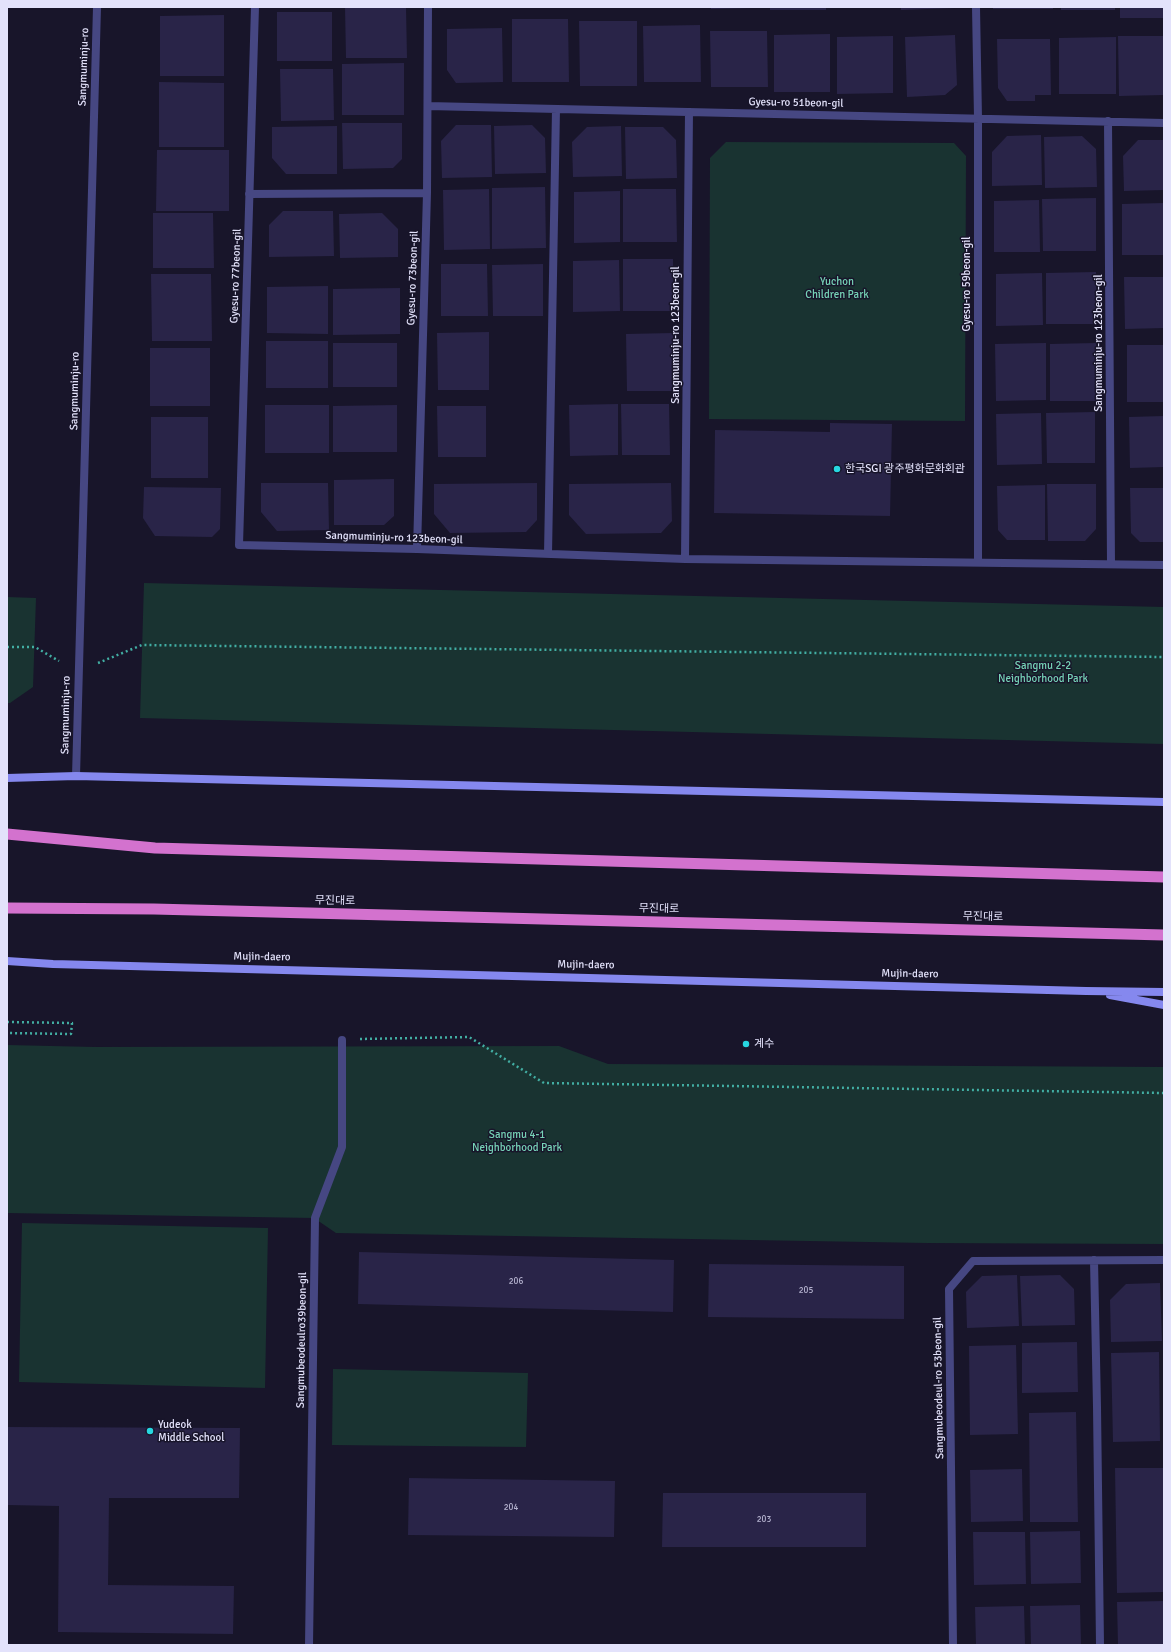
<!DOCTYPE html>
<html>
<head>
<meta charset="utf-8">
<style>
	body { margin:0 }
	#map { position:relative; width:1171px; height:1652px; overflow:hidden; background:#18152a; font-family:Signika,sans-serif }
	canvas { display:block }
	.frame { position:absolute; inset:0; border:8px solid #e3e2fb; pointer-events:none }
</style>
</head>
<body>
<div id="map">
<canvas width="1171" height="1652"></canvas>
<div class="frame"></div>
</div>
<script>
const ctx = document.querySelector('canvas').getContext('2d');
ctx.lineJoin = 'round';
function fill(path, color) { ctx.fillStyle = color; ctx.fill(path, 'evenodd'); }
function trace(path, color, width, dash) { ctx.strokeStyle = color; ctx.lineWidth = width; ctx.lineCap = dash ? 'butt' : 'round'; ctx.setLineDash(dash || []); ctx.stroke(path); }
function label(font, color, halo, rows, align = 'center') {
  ctx.font = font + ' Signika,"Noto Sans KR",sans-serif'; ctx.lineWidth = 3; ctx.setLineDash([]); ctx.textBaseline = 'middle'; ctx.strokeStyle = halo; ctx.fillStyle = color; for (const [text, x, y, turn = 0] of rows) {
    ctx.save(); ctx.translate(x, y); ctx.rotate((+turn || 0) * Math.PI / 180); ctx.textAlign = isNaN(turn) ? turn : align; if (halo) ctx.strokeText(text, 0, 0); ctx.fillText(text, 0, 0); ctx.restore();
  }
}
fill(new Path2D(`
	M 726,142 L 954,143 L 966,156 L 965,421 L 709,419 L 710,158 Z
	M 144,583 L 1164,607 L 1164,744 L 140,718 Z
	M 7,597 L 36,598 L 33,687 L 10,703 L 7,703 Z
	M 7,1045 L 95,1047 L 559,1046 L 608,1064 L 1164,1067 L 1164,1244 L 927,1243 L 336,1233 L 314,1218 L 7,1213 Z
	M 22,1223 L 268,1228 L 265,1388 L 19,1382 Z
	M 333,1369 L 528,1373 L 526,1447 L 332,1445 Z`), '#193331');
fill(new Path2D(`
	M 345,7 L 406,7 L 407,58 L 346,58 Z
	M 711,7 L 752,7 L 752,8 L 711,9 Z
	M 770,7 L 826,7 L 826,10 L 770,10 Z
	M 901,7 L 955,7 L 955,8 L 901,10 Z
	M 993,7 L 1053,7 L 1053,9 L 993,9 Z
	M 1061,7 L 1115,7 L 1115,10 L 1061,10 Z
	M 1120,7 L 1164,7 L 1164,18 L 1120,18 Z
	M 277,12 L 332,12 L 332,61 L 277,61 Z
	M 224,15 L 224,76 L 160,76 L 160,16 Z
	M 512,19 L 568,19 L 569,82 L 512,82 Z
	M 579,21 L 637,21 L 637,86 L 580,86 Z
	M 700,25 L 701,82 L 644,82 L 643,26 Z
	M 502,28 L 503,82 L 456,83 L 447,70 L 447,29 Z
	M 710,31 L 767,31 L 768,87 L 711,87 Z
	M 830,34 L 830,92 L 774,92 L 774,35 Z
	M 955,35 L 957,85 L 945,95 L 907,97 L 905,37 Z
	M 893,36 L 893,93 L 837,94 L 837,37 Z
	M 1118,36 L 1164,36 L 1164,95 L 1119,96 Z
	M 1116,37 L 1116,94 L 1059,94 L 1059,38 Z
	M 997,39 L 1050,39 L 1051,95 L 1035,95 L 1035,101 L 1007,101 L 998,88 Z
	M 404,63 L 404,115 L 342,115 L 342,64 Z
	M 280,69 L 333,69 L 334,120 L 281,121 Z
	M 159,82 L 224,83 L 224,147 L 159,147 Z
	M 342,123 L 402,123 L 402,159 L 393,168 L 343,169 Z
	M 456,125 L 491,125 L 492,177 L 442,178 L 441,141 Z
	M 532,125 L 545,138 L 546,173 L 495,174 L 494,126 Z
	M 337,126 L 337,174 L 286,174 L 272,158 L 272,127 Z
	M 621,126 L 622,176 L 573,177 L 572,142 L 587,127 Z
	M 625,127 L 663,127 L 676,140 L 677,178 L 626,179 Z
	M 1041,135 L 1042,185 L 992,186 L 992,152 L 1007,136 Z
	M 1082,136 L 1096,149 L 1097,187 L 1045,188 L 1044,137 Z
	M 1138,140 L 1164,140 L 1164,190 L 1124,191 L 1123,156 Z
	M 157,150 L 229,150 L 229,211 L 156,211 Z
	M 545,187 L 546,248 L 492,249 L 492,188 Z
	M 489,189 L 490,249 L 444,250 L 443,190 Z
	M 623,189 L 676,189 L 677,242 L 623,242 Z
	M 620,191 L 620,242 L 574,243 L 574,192 Z
	M 1096,198 L 1096,251 L 1043,251 L 1042,199 Z
	M 1039,200 L 1040,252 L 994,252 L 994,201 Z
	M 1164,203 L 1164,255 L 1122,255 L 1122,204 Z
	M 283,211 L 333,211 L 334,256 L 269,257 L 269,225 Z
	M 153,213 L 213,213 L 214,268 L 153,268 Z
	M 382,213 L 398,229 L 398,257 L 340,258 L 339,214 Z
	M 623,259 L 673,259 L 674,311 L 623,311 Z
	M 619,260 L 620,311 L 573,312 L 573,261 Z
	M 441,264 L 487,264 L 488,316 L 441,316 Z
	M 543,264 L 543,316 L 493,316 L 492,265 Z
	M 1096,272 L 1097,324 L 1046,324 L 1046,273 Z
	M 1042,273 L 1043,325 L 996,326 L 996,274 Z
	M 151,274 L 211,274 L 212,341 L 152,341 Z
	M 1124,277 L 1164,277 L 1164,328 L 1125,329 Z
	M 328,286 L 328,334 L 267,333 L 267,287 Z
	M 400,288 L 400,334 L 333,335 L 333,289 Z
	M 489,332 L 489,390 L 438,390 L 437,333 Z
	M 673,333 L 673,391 L 627,391 L 626,334 Z
	M 266,341 L 328,341 L 328,388 L 266,388 Z
	M 333,343 L 397,343 L 397,387 L 333,387 Z
	M 1046,343 L 1046,400 L 996,401 L 995,344 Z
	M 1096,343 L 1097,401 L 1050,401 L 1050,344 Z
	M 1127,345 L 1164,345 L 1164,402 L 1127,402 Z
	M 150,348 L 210,348 L 210,406 L 150,406 Z
	M 618,404 L 618,455 L 570,456 L 569,405 Z
	M 621,404 L 669,404 L 670,455 L 622,455 Z
	M 265,405 L 329,405 L 329,453 L 265,453 Z
	M 397,405 L 397,452 L 333,452 L 333,406 Z
	M 437,406 L 486,406 L 486,457 L 438,457 Z
	M 1095,412 L 1095,463 L 1047,463 L 1046,413 Z
	M 1041,413 L 1042,464 L 997,465 L 996,414 Z
	M 1164,416 L 1164,467 L 1130,468 L 1129,417 Z
	M 151,417 L 208,417 L 208,478 L 151,478 Z
	M 830,423 L 892,424 L 890,516 L 714,513 L 715,430 L 830,432 Z
	M 394,479 L 394,516 L 384,525 L 334,525 L 334,480 Z
	M 261,483 L 328,483 L 329,530 L 277,531 L 261,512 Z
	M 537,483 L 537,520 L 526,532 L 450,533 L 434,514 L 434,484 Z
	M 671,483 L 672,521 L 661,533 L 586,534 L 569,515 L 569,484 Z
	M 1047,484 L 1096,484 L 1096,529 L 1085,541 L 1048,541 Z
	M 1045,485 L 1045,540 L 1007,540 L 998,530 L 997,486 Z
	M 144,487 L 221,488 L 220,529 L 212,537 L 155,536 L 143,518 Z
	M 1130,488 L 1164,488 L 1164,542 L 1140,542 L 1131,533 Z
	M 359,1252 L 674,1260 L 673,1312 L 358,1304 Z
	M 709,1264 L 904,1266 L 904,1319 L 708,1317 Z
	M 1017,1275 L 1019,1326 L 967,1328 L 966,1292 L 982,1276 Z
	M 1060,1275 L 1074,1289 L 1075,1325 L 1022,1326 L 1020,1276 Z
	M 1160,1283 L 1162,1341 L 1111,1342 L 1110,1300 L 1126,1284 Z
	M 1077,1342 L 1078,1392 L 1022,1393 L 1022,1343 Z
	M 1016,1345 L 1018,1434 L 970,1435 L 969,1346 Z
	M 1159,1352 L 1160,1441 L 1113,1442 L 1111,1353 Z
	M 1076,1412 L 1078,1522 L 1030,1522 L 1029,1413 Z
	M 7,1427 L 240,1428 L 239,1498 L 109,1498 L 108,1585 L 234,1586 L 233,1634 L 58,1632 L 59,1506 L 7,1505 Z
	M 1115,1468 L 1163,1468 L 1164,1592 L 1117,1593 Z
	M 1022,1469 L 1023,1521 L 971,1522 L 970,1470 Z
	M 409,1478 L 615,1481 L 614,1537 L 408,1535 Z
	M 663,1493 L 866,1493 L 866,1547 L 662,1547 Z
	M 1080,1531 L 1081,1583 L 1031,1584 L 1030,1532 Z
	M 973,1532 L 1025,1532 L 1026,1584 L 974,1585 Z
	M 1164,1601 L 1164,1645 L 1118,1645 L 1117,1602 Z
	M 1080,1605 L 1081,1645 L 1031,1645 L 1030,1606 Z
	M 1024,1606 L 1025,1645 L 976,1645 L 975,1607 Z`), '#292448');
trace(new Path2D(`
	M 7,647 L 35,647 L 59,661
	M 98,663 L 142,645 L 1164,657
	M 7,1022 L 72,1023 L 71,1034 L 7,1033
	M 360,1039 L 469,1037 L 544,1083 L 1164,1093`), '#42aea3', 2.5, [2, 3]);
trace(new Path2D(`
	M 309,1645 L 315,1218 L 342,1147 L 342,1040`), '#464782', 8);
trace(new Path2D(`
	M 255,7 L 239,545 L 417,549 L 685,559 L 1164,565
	M 976,7 L 978,118 L 978,562
	M 428,106 L 1164,123
	M 1108,121 L 1111,564
	M 249,194 L 427,193
	M 417,549 L 427,193 L 428,7
	M 548,554 L 556,109
	M 685,559 L 689,112
	M 76,776 L 97,7
	M 1094,1260 L 1097,1407 L 1100,1645
	M 953,1645 L 949,1289 L 973,1261 L 1164,1260`), '#464782', 8);
trace(new Path2D(`
	M 7,778 L 76,776 L 1164,802
	M 7,961 L 53,964 L 1086,991 L 1164,992
	M 1110,995 L 1164,1005`), '#8588ee', 8);
trace(new Path2D(`
	M 7,834 L 155,848 L 1164,877
	M 7,908 L 154,909 L 1164,935`), '#d372ce', 11);
for (const [x, y, r, color] of [
	[837,469,4,"#27d7e1"],
	[746,1044,4,"#27d7e1"],
	[150,1431,4,"#27d7e1"]
]) { const dot = new Path2D(); dot.arc(x, y, r, 0, 2 * Math.PI); ctx.fillStyle = color; ctx.fill(dot); trace(dot, '#18152a', 1.5); }
label('9px', '#b4b2ce', null, [
	["206",516,1282],
	["205",806,1291],
	["204",511,1508],
	["203",764,1520]
]);
label('11px', '#e3e2fb', '#18152a', [
	["Sangmuminju-ro",84,67,-88],
	["Gyesu-ro 51beon-gil",796,103,1],
	["Gyesu-ro 77beon-gil",236,276,-88],
	["Gyesu-ro 73beon-gil",413,278,-88],
	["Gyesu-ro 59beon-gil",967,284,-90],
	["Sangmuminju-ro 123beon-gil",676,335,-90],
	["Sangmuminju-ro 123beon-gil",1099,343,-90],
	["Sangmuminju-ro",75,391,-89],
	["Sangmuminju-ro 123beon-gil",394,538,2],
	["Sangmuminju-ro",66,715,-89],
	["무진대로",335,901,1],
	["무진대로",659,909,1],
	["무진대로",983,917,1],
	["Mujin-daero",262,957,1],
	["Mujin-daero",586,965,1],
	["Mujin-daero",910,974,1],
	["Sangmubeodeulro39beon-gil",302,1340,-89],
	["Sangmubeodeul-ro 53beon-gil",939,1388,-91]
]);
label('11px', '#76d3b7', '#18152a', [
	["Yuchon",837,282],
	["Children Park",837,295],
	["Sangmu 2-2",1043,666],
	["Neighborhood Park",1043,679],
	["Sangmu 4-1",517,1135],
	["Neighborhood Park",517,1148]
]);
label('11px', '#e3e2fb', '#18152a', [
	["한국SGI 광주평화문화회관",845,469],
	["계수",754,1044],
	["Yudeok",158,1425],
	["Middle School",158,1438]
], 'left');
</script>
</body>
</html>
